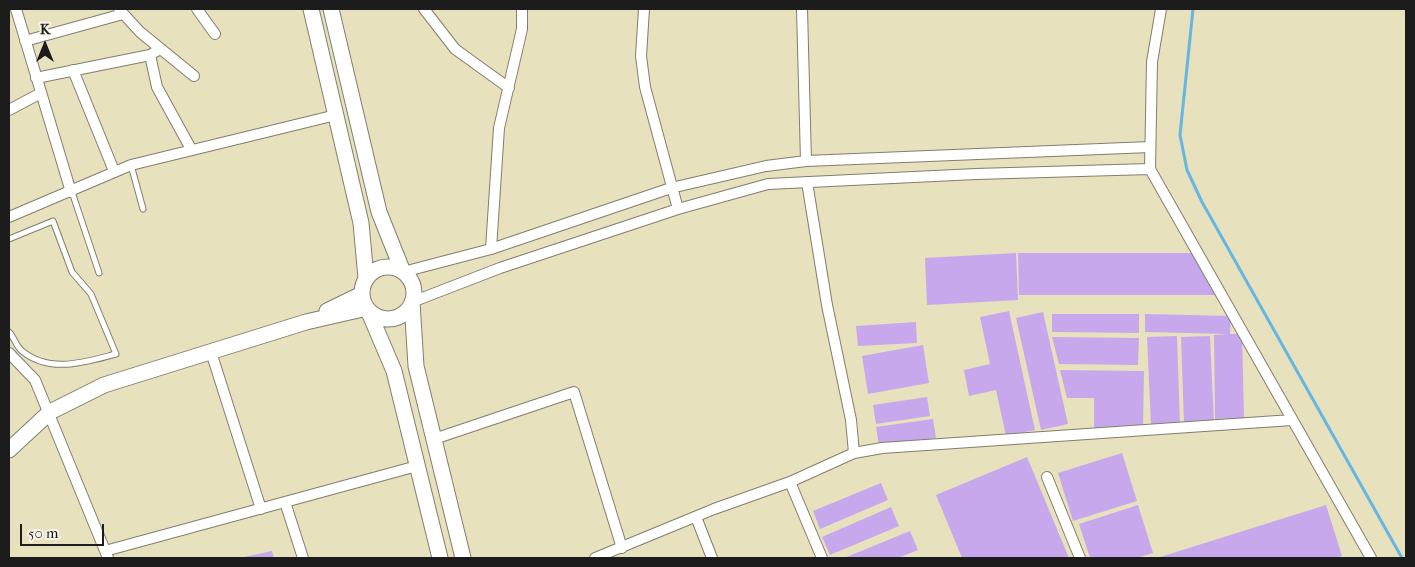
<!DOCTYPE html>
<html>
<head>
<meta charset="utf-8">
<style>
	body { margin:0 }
	#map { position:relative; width:1415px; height:567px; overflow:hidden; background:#e7e1be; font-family:"IM FELL French Canon",serif }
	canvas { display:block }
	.frame { position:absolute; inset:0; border:10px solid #1c1c1c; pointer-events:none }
	.north { position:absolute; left:20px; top:20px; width:50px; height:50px; -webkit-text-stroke:4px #f7f3e8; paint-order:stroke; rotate:0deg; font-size:14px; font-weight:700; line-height:20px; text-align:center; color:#1c1c1c }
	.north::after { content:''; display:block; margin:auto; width:18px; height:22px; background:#1c1c1c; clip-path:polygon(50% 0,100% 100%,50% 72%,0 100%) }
	.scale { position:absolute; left:20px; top:524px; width:84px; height:22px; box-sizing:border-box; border:2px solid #1c1c1c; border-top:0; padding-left:6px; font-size:15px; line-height:18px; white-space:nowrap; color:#1c1c1c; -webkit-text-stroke:4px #f7f3e8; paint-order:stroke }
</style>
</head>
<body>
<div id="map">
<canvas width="1415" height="567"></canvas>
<div class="frame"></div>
<div class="north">K</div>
<div class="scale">50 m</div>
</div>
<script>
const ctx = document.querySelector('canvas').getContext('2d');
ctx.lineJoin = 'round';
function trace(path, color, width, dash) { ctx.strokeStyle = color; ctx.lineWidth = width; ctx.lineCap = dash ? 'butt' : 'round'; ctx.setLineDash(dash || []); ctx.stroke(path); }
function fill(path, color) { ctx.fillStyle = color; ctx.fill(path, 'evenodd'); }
trace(new Path2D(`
	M 1193,9 L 1180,135 L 1187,170 L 1202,202 L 1402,558`), '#66b6e1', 3);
fill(new Path2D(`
	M 1016,253 L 1018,300 L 927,305 L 925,258 Z
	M 1018,253 L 1195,253 L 1216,295 L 1019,295 Z
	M 1009,311 L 1035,430 L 1006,436 L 996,390 L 969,396 L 964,370 L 990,364 L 980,317 Z
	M 1043,312 L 1068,424 L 1041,430 L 1016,318 Z
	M 1052,314 L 1139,314 L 1139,333 L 1052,332 Z
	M 1145,314 L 1231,316 L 1230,334 L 1242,334 L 1244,418 L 1215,419 L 1214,335 L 1228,334 L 1145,332 Z
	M 916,322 L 917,343 L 858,346 L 856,326 Z
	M 1177,336 L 1180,425 L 1151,426 L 1147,337 Z
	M 1210,336 L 1214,423 L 1184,424 L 1181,337 Z
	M 1052,337 L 1139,338 L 1138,365 L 1059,364 Z
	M 923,345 L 929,383 L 868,394 L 862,356 Z
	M 1060,370 L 1144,371 L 1143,429 L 1094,428 L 1094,398 L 1067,398 Z
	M 927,397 L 930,416 L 876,424 L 873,405 Z
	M 933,419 L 936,438 L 879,446 L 876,427 Z
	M 1122,453 L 1137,501 L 1073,521 L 1058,473 Z
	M 1027,457 L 1069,558 L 962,558 L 936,495 Z
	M 881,483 L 888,500 L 820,529 L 813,511 Z
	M 1138,505 L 1153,553 L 1137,558 L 1090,558 L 1079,524 Z
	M 1326,505 L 1342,556 L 1335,558 L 1157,558 Z
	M 891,507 L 899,526 L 830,555 L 822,537 Z
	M 910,531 L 918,550 L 898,558 L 844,558 Z
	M 272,551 L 274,558 L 244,558 L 244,557 Z`), '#c8a8ed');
const lane = new Path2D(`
	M 131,165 L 143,209
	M 72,192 L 99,273
	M 9,239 L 53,221 L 72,272 L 91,294 L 116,354 C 85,362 50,374 22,351 C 16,346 14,337 9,332`);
const street = new Path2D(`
	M 16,9 L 71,192
	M 119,9 L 140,32 L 194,76
	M 197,9 L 215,34
	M 424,9 L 455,49 L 509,88
	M 644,9 L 641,56 L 645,87 L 678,209
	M 802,9 L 806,161
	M 1161,9 L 1152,62 L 1150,169 L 1371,558
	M 25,41 L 123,14
	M 150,55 L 157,87 L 191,149
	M 73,70 L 114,171
	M 36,78 L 150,55 L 160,49
	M 9,110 L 41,93
	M 807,182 L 827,305 L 851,420 L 854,453
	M 9,217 L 131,165 L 336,115
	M 491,249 L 499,128 L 522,29 L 522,9
	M 403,272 L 491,249 L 671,188 L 766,166 L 806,161 L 1150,147
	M 412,302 L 500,268 L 678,209 L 768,184 L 976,174 L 1150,169
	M 211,352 L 261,509
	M 9,353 L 35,380 L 108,558
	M 434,439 L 574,392 L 622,548
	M 1047,477 L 1080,558
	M 790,482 L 822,558
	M 285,502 L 303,558
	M 696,517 L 712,558
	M 105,551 L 417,466
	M 595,558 L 714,509 L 790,482 L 854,453 L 882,448 L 1292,420`);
const secondary = new Path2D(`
	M 311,9 L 361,223 L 366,278
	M 331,9 L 379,212 L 403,272
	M362 293a26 26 0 1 1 52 0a26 26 0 1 1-52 0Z
	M 412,302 L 416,366 L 463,558
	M 368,310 L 394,371 L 440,558
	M 327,311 L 362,294
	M 9,450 L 50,412 L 104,385 L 306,322 L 367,308`);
trace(lane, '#827e6d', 7);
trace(street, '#827e6d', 12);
trace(secondary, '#827e6d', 17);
trace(lane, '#fff', 5);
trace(street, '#fff', 10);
trace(secondary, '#fff', 15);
</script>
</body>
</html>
